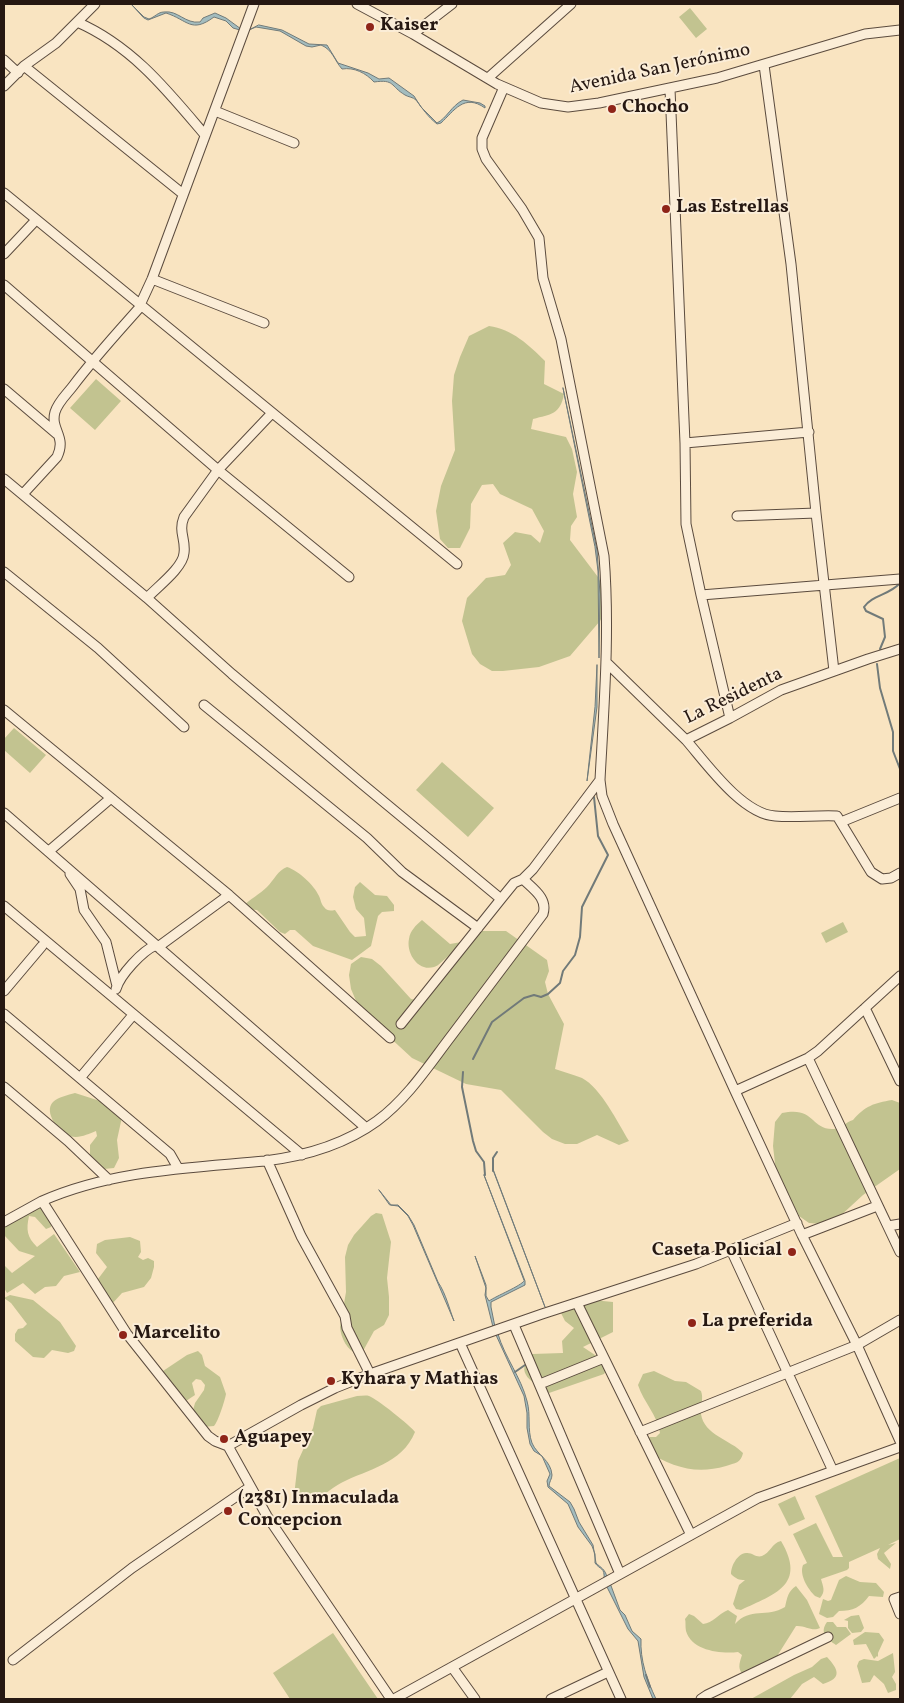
<!DOCTYPE html>
<html>
<head>
<meta charset="utf-8">
<style>
	body { margin:0 }
	#map { position:relative; width:904px; height:1703px; overflow:hidden; background:#f9e4c1; font-family:Vollkorn,serif }
	canvas { display:block }
	.frame { position:absolute; inset:0; border:5px solid #261812; pointer-events:none }
</style>
</head>
<body>
<div id="map">
<canvas width="904" height="1703"></canvas>
<div class="frame"></div>
</div>
<script>
const ctx = document.querySelector('canvas').getContext('2d');
ctx.lineJoin = 'round';
function fill(path, color) { ctx.fillStyle = color; ctx.fill(path, 'evenodd'); }
function trace(path, color, width, dash) { ctx.strokeStyle = color; ctx.lineWidth = width; ctx.lineCap = dash ? 'butt' : 'round'; ctx.setLineDash(dash || []); ctx.stroke(path); }
function label(font, color, halo, rows, align = 'center') {
  ctx.font = font + ' Vollkorn,serif'; ctx.lineWidth = 4; ctx.setLineDash([]); ctx.textBaseline = 'middle'; ctx.strokeStyle = halo; ctx.fillStyle = color; for (const [text, x, y, turn = 0] of rows) {
    ctx.save(); ctx.translate(x, y); ctx.rotate((+turn || 0) * Math.PI / 180); ctx.textAlign = isNaN(turn) ? turn : align; if (halo) ctx.strokeText(text, 0, 0); ctx.fillText(text, 0, 0); ctx.restore();
  }
}
fill(new Path2D(`
	M 690,8 L 707,29 L 696,38 L 679,17 Z
	M 489,326 C 512,329 529,345 545,361 L 544,384 L 564,394 C 560,415 551,414 533,419 L 531,429 L 566,437 L 572,449 L 577,472 L 573,494 L 577,517 L 571,526 L 570,540 L 598,577 L 603,587 L 606,610 L 600,621 L 570,656 L 539,667 L 503,671 L 492,671 L 480,664 L 472,654 L 462,621 L 467,598 L 486,578 L 505,575 L 511,565 L 503,543 L 515,532 L 531,535 L 540,543 L 544,531 L 532,509 L 500,494 L 493,484 L 482,485 L 471,504 L 470,528 L 460,548 L 448,548 L 440,539 L 436,511 L 441,486 L 455,450 L 452,401 L 454,375 L 460,357 L 469,336 Z
	M 96,379 L 121,401 L 95,430 L 70,408 Z
	M 14,728 L 46,755 L 30,773 L 4,750 L 4,739 Z
	M 442,762 L 494,808 L 468,837 L 416,790 Z
	M 287,867 C 299,871 314,885 319,896 C 321,900 321,904 324,907 C 327,911 330,911 335,910 L 350,932 L 355,937 L 366,936 L 364,918 L 356,909 L 353,897 L 355,887 L 360,882 L 375,895 L 387,896 L 394,905 L 394,911 L 382,912 L 378,916 L 371,946 L 352,960 L 313,946 L 295,930 L 290,930 L 285,934 L 280,932 L 257,910 L 243,909 L 242,907 C 250,899 260,894 267,887 C 274,880 278,870 287,867 Z
	M 422,920 L 450,944 L 473,940 L 482,931 L 506,931 L 547,960 L 549,971 L 545,982 L 548,994 L 564,1024 L 555,1069 C 564,1072 574,1075 582,1078 C 601,1088 618,1123 629,1141 L 619,1145 L 597,1135 L 577,1144 L 565,1144 L 552,1139 L 543,1132 L 501,1090 L 466,1084 L 412,1058 L 360,1010 L 351,989 L 349,975 L 351,964 L 361,957 L 372,959 L 381,966 L 411,999 L 423,1001 L 438,982 L 445,960 L 450,955 C 445,958 439,966 434,967 C 418,972 406,953 409,939 C 410,931 416,925 422,920 Z
	M 843,922 L 848,932 L 826,943 L 821,933 Z
	M 75,1093 L 100,1101 L 122,1117 L 117,1140 L 119,1158 L 114,1168 L 104,1169 L 90,1157 L 90,1145 L 97,1136 L 96,1131 C 88,1134 79,1139 70,1136 C 59,1133 43,1112 53,1102 C 58,1097 68,1095 75,1093 Z
	M 892,1100 L 900,1103 L 900,1169 L 863,1195 L 838,1218 L 821,1224 L 809,1223 L 799,1216 L 776,1172 L 773,1146 L 775,1122 L 782,1113 C 814,1106 810,1128 832,1129 C 841,1130 845,1122 853,1120 C 865,1106 874,1103 892,1100 Z
	M 33,1201 L 42,1207 L 52,1221 L 51,1227 L 46,1229 L 35,1217 L 29,1216 C 26,1230 27,1237 37,1247 L 54,1234 L 80,1272 L 64,1276 L 56,1286 L 45,1287 L 35,1294 L 23,1283 L 7,1293 L 4,1288 L 4,1265 L 12,1273 L 35,1256 L 19,1251 L 4,1235 C 4,1215 19,1210 33,1201 Z
	M 376,1213 L 382,1214 L 391,1242 L 387,1278 L 389,1297 L 389,1315 L 384,1325 L 374,1331 L 363,1351 L 358,1354 C 347,1351 341,1338 340,1327 L 346,1292 L 345,1257 L 348,1245 L 354,1235 L 371,1216 Z
	M 130,1237 L 140,1241 L 141,1252 L 138,1257 L 143,1260 L 148,1258 L 154,1261 L 154,1267 L 151,1278 L 144,1287 L 122,1293 L 111,1305 L 96,1290 L 98,1279 L 107,1267 L 96,1253 L 97,1244 L 105,1240 Z
	M 10,1295 L 33,1300 L 60,1322 L 76,1346 L 74,1351 L 68,1353 L 52,1350 L 44,1358 L 33,1357 L 15,1341 L 15,1334 L 18,1329 L 23,1328 L 27,1324 L 11,1303 L 4,1298 Z
	M 572,1298 L 613,1302 L 613,1332 L 583,1347 L 598,1357 L 607,1369 L 604,1374 L 549,1393 C 533,1382 513,1374 532,1354 L 563,1353 L 562,1341 L 574,1328 L 565,1321 L 560,1311 Z
	M 198,1351 L 202,1355 L 205,1366 L 220,1377 L 226,1394 C 225,1400 218,1422 214,1426 L 202,1427 L 192,1414 L 195,1403 L 204,1390 L 205,1385 L 201,1380 L 196,1379 L 192,1383 L 195,1395 L 183,1403 L 178,1404 L 170,1397 L 161,1381 L 163,1371 L 187,1355 Z
	M 654,1371 L 675,1381 L 686,1382 L 701,1391 C 704,1399 700,1406 701,1414 C 704,1435 731,1440 743,1453 C 741,1463 735,1463 726,1466 C 695,1475 673,1467 646,1451 L 646,1440 L 650,1437 L 656,1437 L 660,1433 C 657,1414 644,1403 638,1385 L 643,1374 Z
	M 357,1396 C 361,1396 366,1395 369,1396 C 376,1398 412,1427 415,1432 C 402,1464 368,1469 341,1483 C 332,1488 322,1497 312,1501 C 306,1503 299,1499 294,1496 L 298,1461 L 313,1428 L 317,1410 L 321,1406 Z
	M 900,1458 L 900,1539 L 888,1545 L 896,1543 L 884,1553 L 891,1564 L 890,1569 L 878,1559 L 877,1554 L 880,1548 L 849,1562 L 849,1568 L 847,1570 L 821,1579 C 823,1587 826,1591 820,1598 L 815,1596 C 808,1589 799,1575 803,1565 L 807,1563 L 793,1534 L 816,1523 L 833,1557 L 843,1557 L 815,1496 Z
	M 795,1496 L 805,1519 L 789,1526 L 778,1504 Z
	M 781,1541 C 807,1585 775,1594 741,1610 L 736,1609 L 733,1604 L 739,1585 L 745,1580 C 739,1580 736,1579 731,1574 C 731,1566 737,1554 746,1553 C 752,1552 756,1558 762,1556 C 770,1553 772,1543 781,1541 Z
	M 846,1576 L 860,1582 L 876,1583 L 884,1592 L 883,1597 L 869,1596 C 861,1607 853,1611 839,1611 L 833,1617 L 827,1618 L 819,1614 L 823,1599 L 828,1601 L 831,1600 L 839,1580 Z
	M 796,1586 L 807,1600 L 820,1628 C 812,1632 805,1625 796,1626 L 774,1661 L 745,1676 C 737,1670 739,1664 742,1655 L 738,1652 C 721,1654 692,1651 686,1631 C 685,1627 686,1622 685,1619 L 689,1614 L 694,1616 L 703,1624 C 713,1623 718,1614 728,1610 L 737,1616 L 735,1624 C 750,1607 767,1618 785,1607 C 787,1598 788,1591 796,1586 Z
	M 859,1615 L 864,1628 L 861,1632 L 852,1633 L 848,1628 L 848,1621 L 844,1620 L 851,1616 Z
	M 827,1622 L 833,1622 L 837,1627 L 846,1627 L 851,1634 L 836,1645 C 827,1639 819,1633 827,1622 Z
	M 865,1632 L 879,1633 L 884,1640 L 878,1653 L 878,1657 L 877,1656 L 874,1659 L 866,1644 L 854,1645 L 853,1640 Z
	M 333,1633 L 378,1699 L 290,1699 L 273,1673 Z
	M 893,1653 L 895,1672 L 892,1677 L 896,1684 L 896,1690 L 888,1693 L 884,1684 L 874,1675 L 870,1682 L 862,1683 L 857,1666 L 859,1661 L 864,1659 L 878,1661 Z
	M 827,1657 C 838,1669 843,1678 823,1684 L 814,1677 L 802,1684 L 790,1699 L 751,1699 L 794,1675 L 812,1667 L 821,1659 Z`), '#c2c390');
const water = new Path2D(`
	M 131,4 L 144,17 L 149,19 C 155,17 158,12 164,12 C 178,10 185,24 200,22 L 203,18 L 215,13 L 226,18 L 241,29 L 240,30 L 233,28 L 226,21 L 214,17 C 191,34 188,20 166,13 L 148,20 L 144,18 Z
	M 259,25 L 282,30 L 309,44 L 327,45 L 338,63 L 368,73 L 379,79 L 389,78 L 414,96 L 421,107 L 437,123 C 447,118 451,106 463,100 L 480,103 L 485,106 L 485,108 C 464,93 454,111 441,123 L 437,124 C 427,116 423,109 416,100 C 413,97 408,97 405,95 C 390,86 395,79 374,82 C 366,73 354,67 342,69 C 334,60 333,50 321,45 L 312,47 L 306,46 L 280,31 L 256,27 L 249,30 Z
	M 563,388 L 597,550 L 600,594 L 599,658 L 598,571 L 595,547 Z
	M 597,665 L 597,707 L 587,781 L 595,707 Z
	M 493,1169 L 545,1307 L 493,1170 Z
	M 484,1175 L 525,1281 L 525,1285 L 491,1302 L 491,1307 L 495,1327 L 493,1327 L 485,1295 L 486,1288 L 475,1256 L 486,1285 L 486,1296 L 489,1301 C 496,1296 521,1286 524,1281 Z
	M 379,1190 L 391,1205 L 398,1205 L 408,1215 L 414,1225 L 438,1282 C 446,1294 449,1308 454,1321 L 413,1225 L 408,1216 L 398,1206 L 390,1205 Z
	M 498,1334 C 505,1358 521,1377 527,1401 C 531,1415 527,1429 532,1443 C 537,1455 551,1460 552,1475 C 552,1479 549,1482 549,1486 L 570,1502 L 574,1509 L 579,1522 L 593,1545 L 596,1563 C 601,1568 605,1569 607,1577 L 604,1579 C 605,1567 600,1570 595,1563 L 595,1554 L 592,1546 L 578,1527 L 568,1504 L 548,1487 L 547,1481 L 550,1474 L 542,1456 L 534,1451 L 530,1444 L 527,1428 L 527,1413 L 524,1396 L 496,1335 Z
	M 610,1583 L 620,1610 L 625,1615 L 632,1631 L 641,1639 C 640,1660 647,1680 656,1699 L 653,1699 L 644,1677 L 638,1641 L 628,1629 L 606,1585 Z`);
fill(water, '#a3bcbe');
trace(water, '#717a79', 1);
trace(new Path2D(`
	M 880,649 L 885,637 L 883,619 L 866,611 L 864,607 C 872,595 889,595 899,584
	M 877,664 L 880,688 L 893,732 L 893,751 L 900,769
	M 473,1059 L 492,1022 L 524,998 L 534,995 L 541,997 L 548,994 L 560,983 L 563,971 L 575,955 L 580,937 L 582,907 L 608,855 L 598,836 L 594,797
	M 463,1072 L 462,1087 L 473,1141 L 476,1151 L 484,1162 L 485,1175
	M 493,1171 L 493,1158 L 497,1152
	M 515,1372 L 525,1365
	M 646,1675 L 650,1687`), '#717a79', 2);
const minor = new Path2D(`
	M 357,4 L 413,34 L 497,84 L 541,103 L 568,107 L 599,103 L 717,78 L 865,34 L 900,30
	M 77,22 C 132,46 167,90 205,135
	M 413,34 L 452,4
	M 4,60 L 18,73
	M 764,65 L 791,264 L 816,513 L 834,671
	M 24,66 L 183,194
	M 488,78 L 571,4
	M 4,86 L 24,66 L 56,43 L 95,4
	M 504,87 L 482,138 L 482,149 L 486,159 L 522,209 L 539,238 L 543,278 L 561,339 L 604,556 C 610,631 604,705 600,780 L 602,796 L 613,824 L 735,1091 L 802,1235 L 857,1345 L 900,1441
	M 670,89 L 685,443 L 686,524 L 701,595 L 730,718
	M 215,111 L 294,143
	M 4,193 L 457,564
	M 4,254 L 36,220
	M 152,279 L 264,323
	M 4,285 L 218,470 L 349,577
	M 140,305 L 152,279 L 254,4
	M 4,389 L 57,434
	M 685,443 L 809,432
	M 4,479 L 147,598 L 232,674 L 361,783 L 501,899
	M 23,494 L 57,457 C 67,436 50,430 55,412 C 58,402 67,394 73,386 C 94,358 118,332 141,306
	M 737,516 L 816,513
	M 4,572 L 98,648 L 184,727
	M 701,595 L 900,579
	M 147,598 C 157,587 183,568 184,553 C 186,539 178,532 184,517 L 218,470 L 272,413
	M 607,663 L 686,740 L 730,718 L 781,690 L 868,659 L 900,649
	M 204,705 L 367,838 L 402,872 L 478,928
	M 4,710 L 229,895 L 390,1038
	M 686,740 C 706,763 742,814 775,816 C 795,818 816,815 837,816 L 871,872 L 882,879 L 891,878 L 900,873
	M 4,813 L 365,1127
	M 841,822 L 900,798
	M 49,851 L 111,798
	M 70,874 L 80,889 L 84,910 L 106,942 L 117,986
	M 4,906 L 302,1155
	M 158,947 L 229,895
	M 116,989 C 120,975 142,951 156,945
	M 4,991 L 42,946
	M 865,1008 L 900,1081
	M 4,1014 L 170,1154 L 178,1168
	M 401,1024 L 501,899 L 514,883 L 523,879 L 533,869 L 600,780
	M 808,1058 L 900,1252
	M 80,1078 L 133,1015
	M 4,1087 L 68,1141 L 109,1180
	M 735,1091 L 808,1058 L 818,1051 L 900,976
	M 267,1160 L 301,1236 L 345,1316 L 347,1328 L 370,1374
	M 4,1222 L 42,1201
	M 888,1226 L 900,1224
	M 802,1235 L 877,1206
	M 731,1250 L 833,1471
	M 577,1303 L 691,1535
	M 514,1325 L 620,1574
	M 460,1343 L 621,1699
	M 540,1384 L 604,1358
	M 640,1432 L 857,1345 L 900,1320
	M 228,1446 L 301,1405 L 335,1388 L 370,1374 L 542,1314 L 696,1264 L 797,1223
	M 900,1597 L 894,1599 L 900,1614
	M 13,1660 L 132,1568 L 250,1487
	M 452,1667 L 475,1699
	M 391,1699 L 267,1516 L 228,1446 L 215,1441 L 208,1436 L 127,1334 L 42,1201 C 112,1170 190,1168 265,1161 C 305,1156 344,1145 377,1121 C 408,1098 429,1065 452,1035 C 482,995 512,955 543,914 C 548,898 533,889 523,879
	M 394,1699 L 758,1498 L 900,1447
	M 551,1699 L 608,1672
	M 701,1699 L 707,1695 L 828,1637`);
trace(minor, '#5b4b3e', 11);
trace(minor, '#fbedd7', 9);
for (const [x, y, r, color] of [
	[370,27,5,"#8f2418"],
	[612,109,5,"#8f2418"],
	[666,209,5,"#8f2418"],
	[792,1252,5,"#8f2418"],
	[692,1323,5,"#8f2418"],
	[123,1335,5,"#8f2418"],
	[331,1381,5,"#8f2418"],
	[224,1439,5,"#8f2418"],
	[228,1511,5,"#8f2418"]
]) { const dot = new Path2D(); dot.arc(x, y, r, 0, 2 * Math.PI); ctx.fillStyle = color; ctx.fill(dot); trace(dot, '#fbedd7', 2); }
label('bold 19px', '#261812', '#fbedd7', [
	["Kaiser",380,27],
	["Chocho",622,109],
	["Las Estrellas",676,209],
	["Caseta Policial",782,1252,"right"],
	["La preferida",702,1323],
	["Marcelito",133,1335],
	["Kyhara y Mathias",341,1381],
	["Aguapey",234,1439],
	["(2381) Inmaculada",238,1500],
	["Concepcion",238,1522]
], 'left');
label('19px', '#261812', '#fbedd7', [
	["Avenida San Jerónimo",660,70,-12],
	["La Residenta",734,697,-26]
]);
</script>
</body>
</html>
